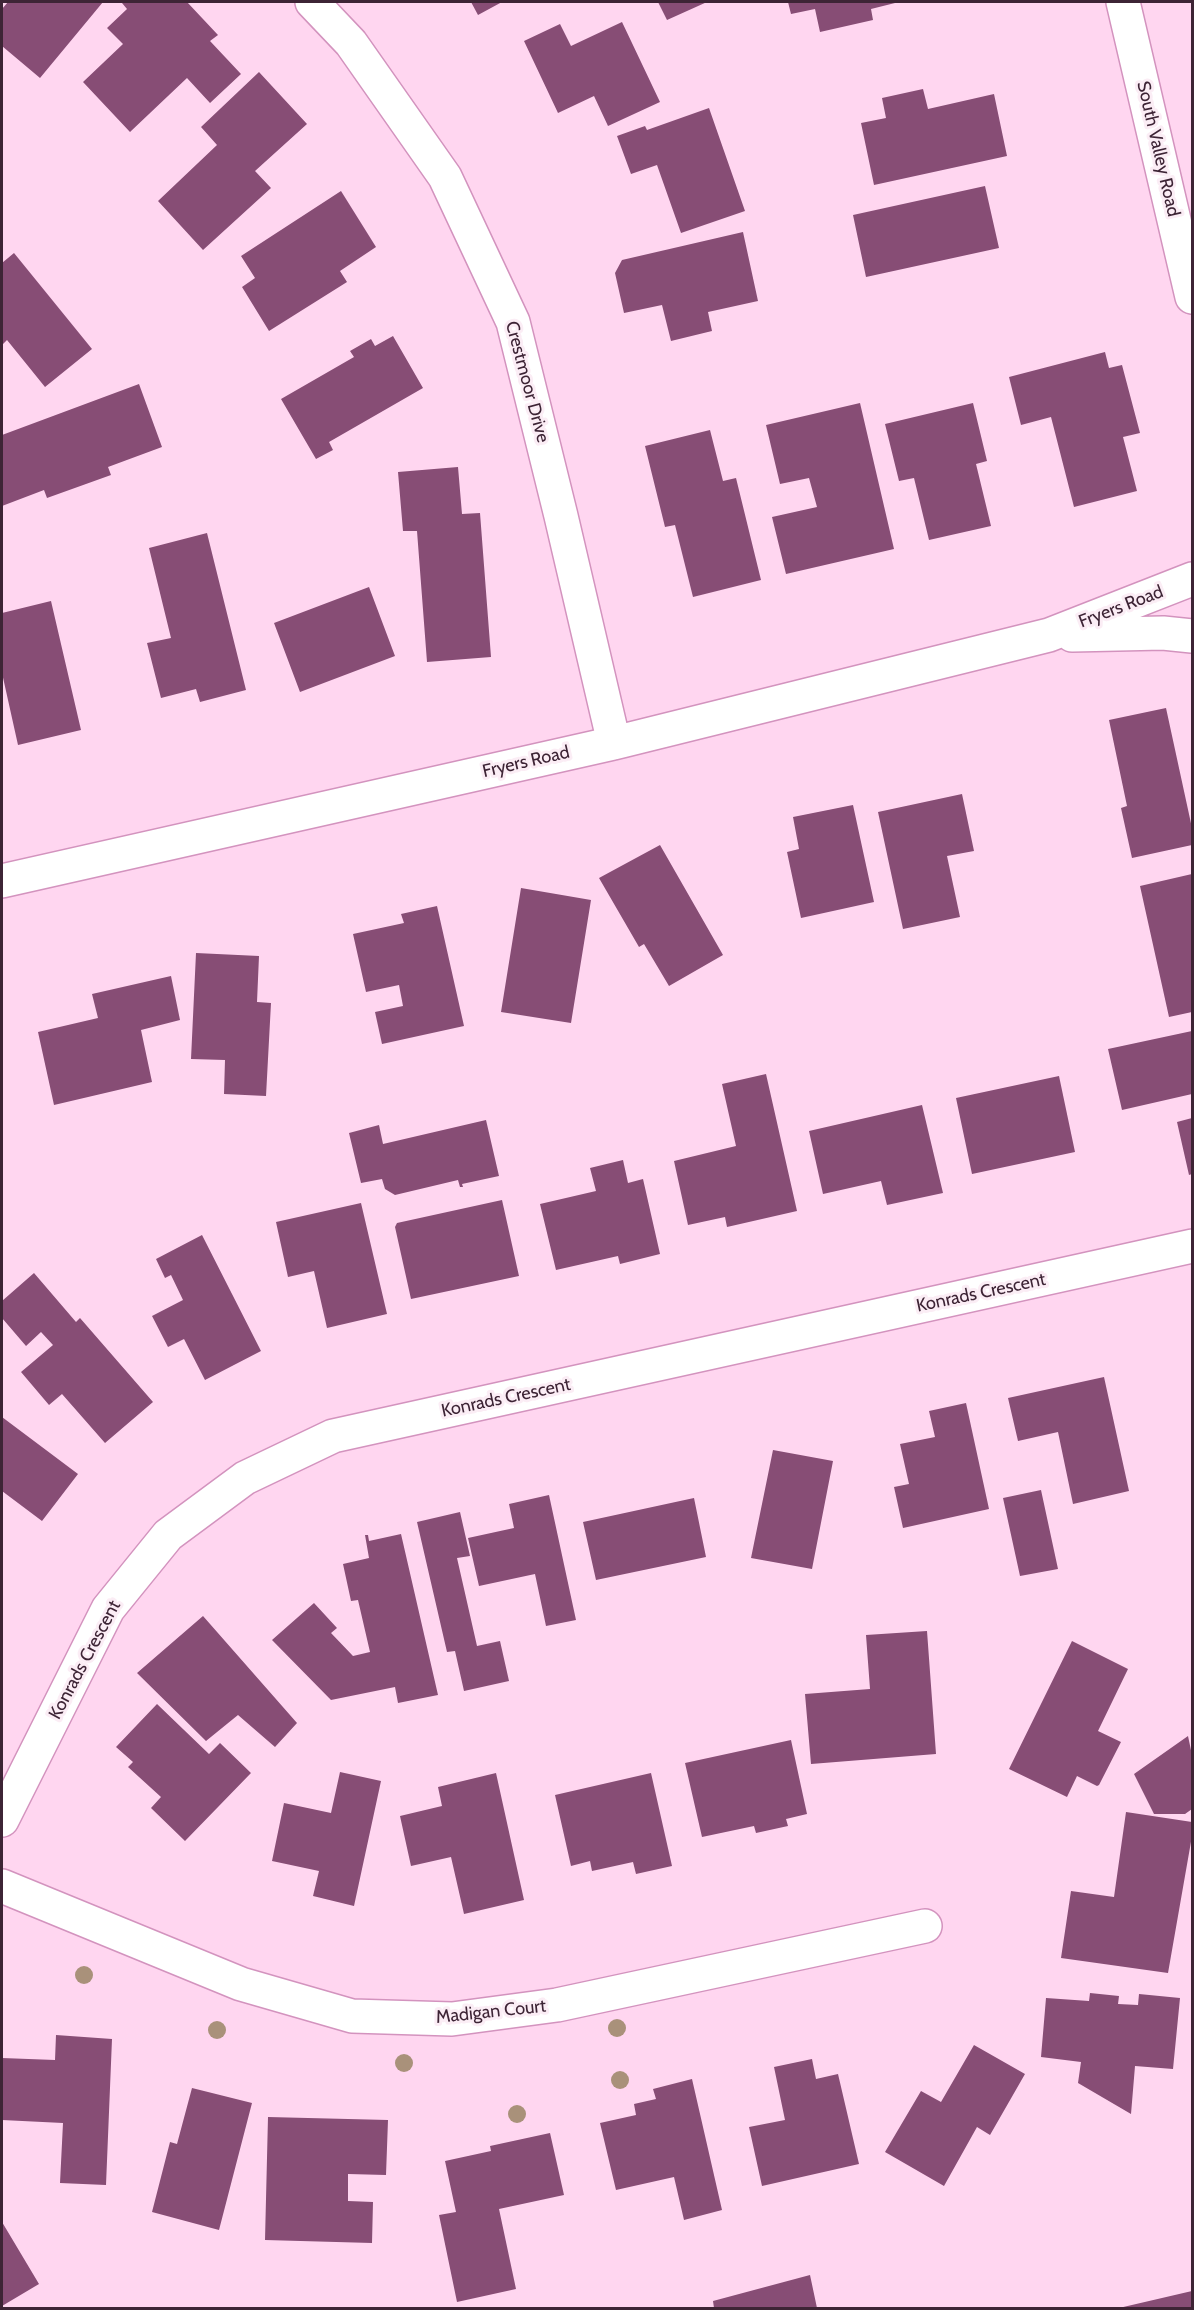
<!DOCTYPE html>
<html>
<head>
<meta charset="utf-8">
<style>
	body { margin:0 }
	#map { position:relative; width:1194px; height:2310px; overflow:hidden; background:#ffd6f0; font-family:Cabin,sans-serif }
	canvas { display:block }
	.frame { position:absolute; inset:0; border:3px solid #3d2435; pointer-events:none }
</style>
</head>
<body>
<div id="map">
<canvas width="1194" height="2310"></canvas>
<div class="frame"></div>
</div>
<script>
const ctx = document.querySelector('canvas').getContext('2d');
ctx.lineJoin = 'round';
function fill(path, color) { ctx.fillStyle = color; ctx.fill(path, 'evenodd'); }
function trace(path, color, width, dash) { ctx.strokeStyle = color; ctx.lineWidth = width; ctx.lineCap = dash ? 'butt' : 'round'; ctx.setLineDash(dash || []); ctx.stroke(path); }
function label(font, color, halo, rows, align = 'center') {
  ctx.font = font + ' Cabin,sans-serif'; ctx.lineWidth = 6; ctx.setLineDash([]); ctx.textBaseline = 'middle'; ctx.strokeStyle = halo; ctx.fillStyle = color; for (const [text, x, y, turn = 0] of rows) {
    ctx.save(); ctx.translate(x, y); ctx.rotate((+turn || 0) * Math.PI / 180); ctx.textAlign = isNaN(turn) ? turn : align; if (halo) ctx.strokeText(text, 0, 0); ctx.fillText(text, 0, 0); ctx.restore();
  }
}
fill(new Path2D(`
	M 8,2 L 103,2 L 40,78 L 2,46 L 2,9 Z
	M 123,2 L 187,2 L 218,35 L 210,41 L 241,74 L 210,103 L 187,78 L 130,132 L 83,82 L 123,44 L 107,28 L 127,9 L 122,3 Z
	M 471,2 L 502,2 L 478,15 Z
	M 658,2 L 707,2 L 667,20 Z
	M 788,2 L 899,2 L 871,9 L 873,20 L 820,32 L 815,9 L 791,14 Z
	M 622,22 L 660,102 L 608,126 L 594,96 L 558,113 L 524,41 L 560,24 L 571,46 Z
	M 259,72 L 307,124 L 255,171 L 271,188 L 203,250 L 158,201 L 217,145 L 201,127 Z
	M 923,89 L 928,109 L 994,94 L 1007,156 L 874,185 L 861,123 L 886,118 L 882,98 Z
	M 709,108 L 745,211 L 681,233 L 657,165 L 631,174 L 617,136 L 645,126 L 647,130 Z
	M 985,186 L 999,248 L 866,277 L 853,215 Z
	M 341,191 L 376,247 L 340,271 L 347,282 L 269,331 L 242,287 L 255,278 L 241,256 Z
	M 743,232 L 758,301 L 708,312 L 712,331 L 671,341 L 662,305 L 624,313 L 615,273 L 622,260 Z
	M 14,253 L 92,349 L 45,387 L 7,340 L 2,345 L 2,263 Z
	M 393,336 L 423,388 L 329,442 L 333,450 L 316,459 L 281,399 L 354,357 L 350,351 L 371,339 L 375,346 Z
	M 1105,352 L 1109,368 L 1122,365 L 1140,433 L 1123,437 L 1137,491 L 1074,507 L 1051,417 L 1021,425 L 1009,377 Z
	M 139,384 L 162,447 L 108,467 L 111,475 L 47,498 L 44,490 L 2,506 L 2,435 Z
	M 860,403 L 894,549 L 786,574 L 772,517 L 817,507 L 809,478 L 780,484 L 766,425 Z
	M 973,403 L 987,461 L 976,464 L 991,526 L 929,540 L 914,478 L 899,481 L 885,424 Z
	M 710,430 L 723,481 L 736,478 L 761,580 L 693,597 L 675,525 L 665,527 L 645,446 Z
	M 458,467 L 462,514 L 480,513 L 491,657 L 427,662 L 417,531 L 403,531 L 398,472 Z
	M 207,533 L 246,690 L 200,702 L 196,689 L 161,698 L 147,643 L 171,638 L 149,548 Z
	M 369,587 L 395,656 L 300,692 L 274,623 Z
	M 51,601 L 81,730 L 18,745 L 2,673 L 2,613 Z
	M 1166,708 L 1192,828 L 1192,845 L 1132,858 L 1121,808 L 1127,806 L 1109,720 Z
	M 962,794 L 974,851 L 947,856 L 960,917 L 903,929 L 878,812 Z
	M 853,805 L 874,902 L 801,918 L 787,852 L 799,849 L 793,817 Z
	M 660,845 L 723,955 L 669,986 L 644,944 L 639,947 L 599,878 Z
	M 1192,874 L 1192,1012 L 1169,1017 L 1140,886 Z
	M 521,888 L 591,900 L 571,1023 L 501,1012 Z
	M 437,906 L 464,1026 L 382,1044 L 375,1012 L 403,1006 L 399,985 L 366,992 L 353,934 L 404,923 L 401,914 Z
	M 196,953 L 259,956 L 257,1002 L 271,1003 L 266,1096 L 224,1094 L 225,1060 L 191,1059 Z
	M 171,976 L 180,1020 L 141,1030 L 152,1082 L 54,1105 L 38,1032 L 98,1018 L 92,994 Z
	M 1192,1031 L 1192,1094 L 1122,1110 L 1108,1049 Z
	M 766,1074 L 797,1211 L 727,1227 L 725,1217 L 688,1225 L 674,1161 L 736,1146 L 722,1084 Z
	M 1059,1076 L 1075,1152 L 972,1174 L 956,1098 Z
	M 922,1105 L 943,1193 L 887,1205 L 881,1181 L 823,1194 L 809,1131 Z
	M 1192,1118 L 1192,1174 L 1189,1175 L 1177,1122 Z
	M 486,1120 L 499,1176 L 462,1184 L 463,1187 L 460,1187 L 458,1180 L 395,1195 L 385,1189 L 382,1179 L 361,1183 L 349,1133 L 379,1125 L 383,1144 Z
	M 623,1160 L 628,1183 L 643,1179 L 660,1254 L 620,1264 L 618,1256 L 556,1270 L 540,1204 L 596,1191 L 590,1168 Z
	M 502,1200 L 519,1276 L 411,1299 L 395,1227 L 397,1223 Z
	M 361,1203 L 387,1314 L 327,1328 L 314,1271 L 288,1277 L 276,1222 Z
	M 202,1235 L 261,1351 L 205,1380 L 184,1339 L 168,1347 L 152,1316 L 183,1300 L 171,1275 L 165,1278 L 156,1259 Z
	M 34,1273 L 76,1322 L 80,1318 L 153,1402 L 105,1443 L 62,1394 L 49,1405 L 21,1372 L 53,1345 L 41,1332 L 26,1346 L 2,1318 L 2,1301 Z
	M 1104,1377 L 1129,1491 L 1073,1504 L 1058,1432 L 1018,1441 L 1008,1398 Z
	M 966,1403 L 989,1509 L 903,1528 L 894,1487 L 909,1484 L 900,1444 L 935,1437 L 929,1411 Z
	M 2,1417 L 78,1474 L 42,1521 L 2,1491 Z
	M 773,1450 L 833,1461 L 812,1569 L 751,1558 Z
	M 1041,1490 L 1058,1569 L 1020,1576 L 1003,1498 Z
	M 549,1495 L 576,1620 L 546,1626 L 535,1574 L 479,1586 L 468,1538 L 514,1528 L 509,1504 Z
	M 694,1498 L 706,1557 L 596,1580 L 583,1522 Z
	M 460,1512 L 470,1556 L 457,1558 L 477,1646 L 500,1641 L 509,1681 L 464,1691 L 455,1651 L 447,1652 L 417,1522 Z
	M 401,1534 L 438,1695 L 398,1703 L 395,1687 L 331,1700 L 272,1640 L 314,1603 L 337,1628 L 331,1633 L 353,1656 L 370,1652 L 358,1600 L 351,1601 L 343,1564 L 369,1558 L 365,1535 L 368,1535 L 369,1541 Z
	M 203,1616 L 297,1723 L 275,1747 L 238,1715 L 206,1741 L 137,1673 Z
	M 927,1631 L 936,1754 L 811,1764 L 805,1694 L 870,1689 L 866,1635 Z
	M 1072,1641 L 1128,1669 L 1098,1731 L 1121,1742 L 1099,1785 L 1097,1786 L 1077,1776 L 1067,1797 L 1009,1769 Z
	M 157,1704 L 209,1754 L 220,1743 L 251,1773 L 185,1841 L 151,1808 L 161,1797 L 128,1767 L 133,1762 L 116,1747 Z
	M 1188,1736 L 1192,1755 L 1192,1809 L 1185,1814 L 1154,1814 L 1134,1774 Z
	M 791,1740 L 807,1814 L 786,1819 L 788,1826 L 756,1833 L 754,1826 L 702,1837 L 685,1763 Z
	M 340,1772 L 381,1781 L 354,1906 L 313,1896 L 319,1871 L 272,1861 L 284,1803 L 331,1813 Z
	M 496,1773 L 524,1900 L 464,1914 L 451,1857 L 411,1866 L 400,1816 L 442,1806 L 438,1787 Z
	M 651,1773 L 672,1866 L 636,1874 L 633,1862 L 592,1871 L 590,1861 L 571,1866 L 555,1795 Z
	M 1126,1812 L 1192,1822 L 1192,1836 L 1168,1973 L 1061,1958 L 1071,1891 L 1114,1897 Z
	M 1090,1993 L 1119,1996 L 1118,2004 L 1138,2005 L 1139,1994 L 1180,1998 L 1173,2069 L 1135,2066 L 1131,2114 L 1078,2083 L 1081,2062 L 1041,2057 L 1046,1998 L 1089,2001 Z
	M 56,2035 L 112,2039 L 106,2185 L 60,2183 L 63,2123 L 2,2120 L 2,2058 L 55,2060 Z
	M 974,2045 L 1025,2074 L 990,2135 L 977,2127 L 944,2186 L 885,2152 L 921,2091 L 941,2102 Z
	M 812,2059 L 816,2079 L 838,2074 L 859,2164 L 762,2186 L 749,2127 L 785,2120 L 774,2067 Z
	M 692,2079 L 722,2210 L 684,2220 L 674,2177 L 616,2190 L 600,2123 L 636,2115 L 634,2104 L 656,2099 L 653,2089 Z
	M 192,2088 L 252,2103 L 219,2230 L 152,2212 L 170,2142 L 177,2144 Z
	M 268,2117 L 388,2120 L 386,2175 L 348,2174 L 348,2201 L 373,2202 L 372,2243 L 265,2240 Z
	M 550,2133 L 564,2195 L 499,2209 L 516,2289 L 457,2302 L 439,2215 L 456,2212 L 445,2161 L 491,2151 L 490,2146 Z
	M 2,2222 L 39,2284 L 2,2306 Z
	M 810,2275 L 817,2308 L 714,2308 L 713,2301 Z
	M 1192,2291 L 1192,2308 L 1119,2308 Z`), '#874d75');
const minor = new Path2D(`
	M 312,2 L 351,43 L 445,177 L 513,322 L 561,516 L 614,743
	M 1072,635 L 1163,633 L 1192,636
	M 2,881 L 614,743 L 1049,635 L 1192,579
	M 2,1820 L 108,1609 L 168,1535 L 245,1478 L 333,1436 L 1192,1246
	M 2,1886 L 241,1984 L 352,2016 L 452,2019 L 557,2005 L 925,1926`);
const major = new Path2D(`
	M 1123,2 L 1192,297`);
trace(minor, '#d393be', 36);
trace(major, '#d393be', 36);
trace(minor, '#fff', 33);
trace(major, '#fff', 33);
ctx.fillStyle = '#a9917a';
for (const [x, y] of [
	[84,1975],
	[617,2028],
	[217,2030],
	[404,2063],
	[620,2080],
	[517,2114]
]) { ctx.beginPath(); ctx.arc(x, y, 9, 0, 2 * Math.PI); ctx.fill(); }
label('18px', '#3d2435', '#fbedf5', [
	["South Valley Road",1158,149,77],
	["Crestmoor Drive",527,382,75],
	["Fryers Road",1121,607,-21],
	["Fryers Road",526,762,-13],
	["Konrads Crescent",981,1293,-12],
	["Konrads Crescent",506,1398,-12],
	["Konrads Crescent",85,1660,-62],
	["Madigan Court",491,2012,-6]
]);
</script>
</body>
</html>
